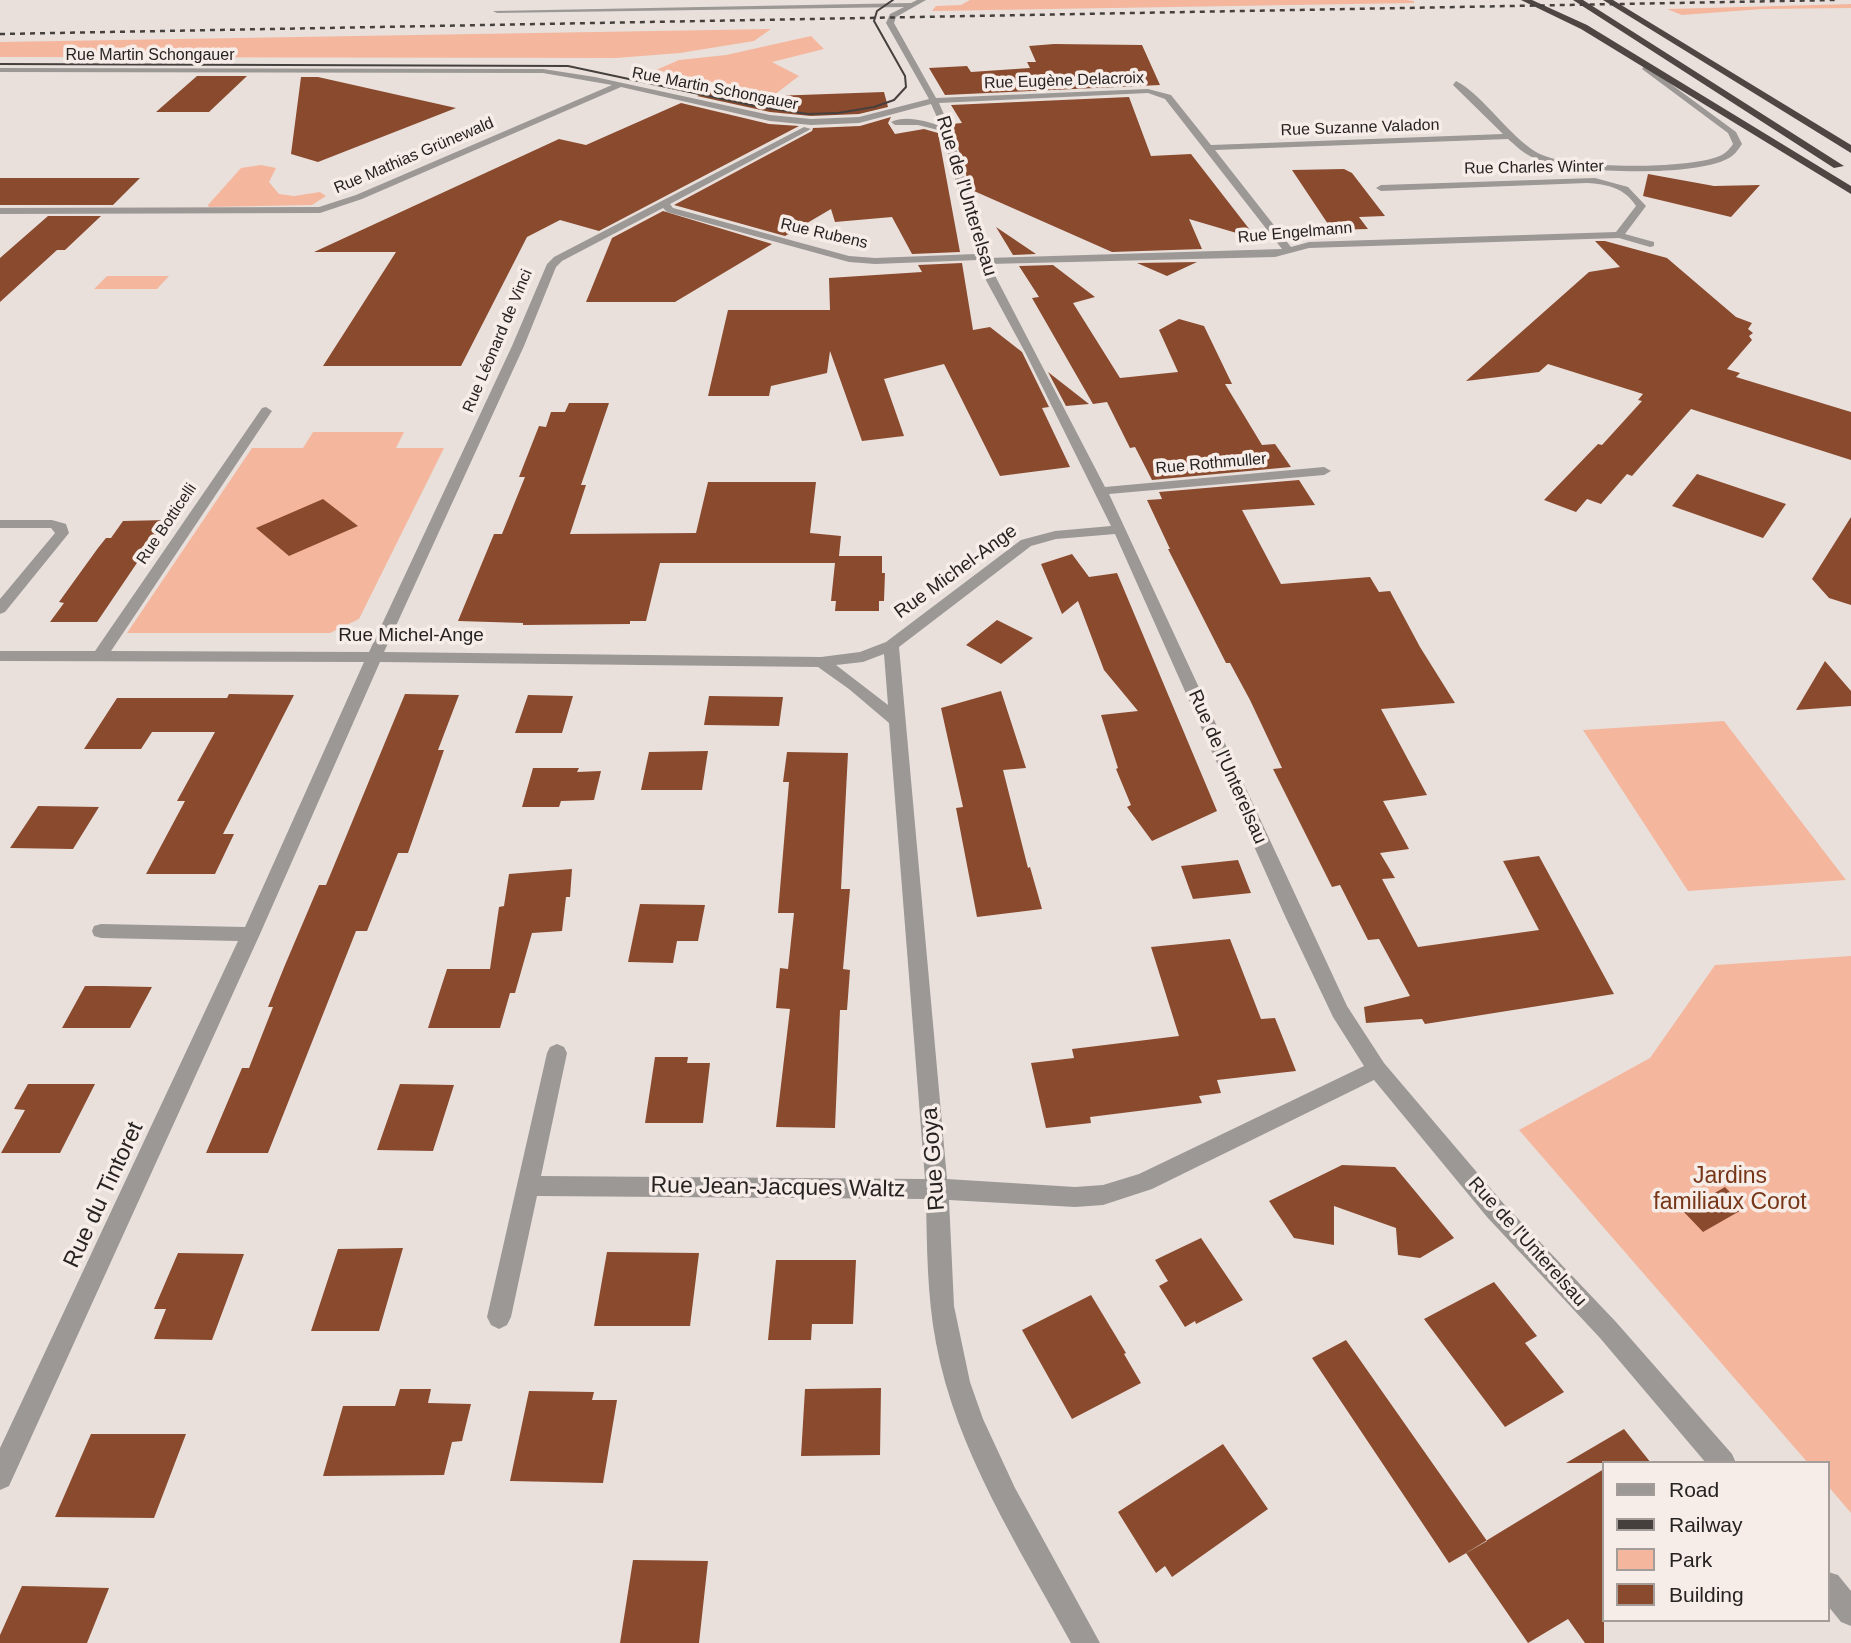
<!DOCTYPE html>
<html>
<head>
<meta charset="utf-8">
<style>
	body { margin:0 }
	#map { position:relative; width:1851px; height:1643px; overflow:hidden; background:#e9e0dc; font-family:Arial,sans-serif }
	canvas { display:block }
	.legend { position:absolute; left:1602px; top:1461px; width:228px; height:161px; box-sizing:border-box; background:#f6ede9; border:2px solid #a39c99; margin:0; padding:9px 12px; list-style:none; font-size:21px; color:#272322 }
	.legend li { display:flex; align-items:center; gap:14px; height:35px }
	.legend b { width:35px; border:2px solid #a39c99 }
</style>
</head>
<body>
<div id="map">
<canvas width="1851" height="1643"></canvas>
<ul class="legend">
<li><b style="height:9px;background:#9b9896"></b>Road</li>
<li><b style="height:9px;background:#45403e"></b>Railway</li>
<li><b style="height:19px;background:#f4b79e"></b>Park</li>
<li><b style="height:19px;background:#8a4a2e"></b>Building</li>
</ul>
</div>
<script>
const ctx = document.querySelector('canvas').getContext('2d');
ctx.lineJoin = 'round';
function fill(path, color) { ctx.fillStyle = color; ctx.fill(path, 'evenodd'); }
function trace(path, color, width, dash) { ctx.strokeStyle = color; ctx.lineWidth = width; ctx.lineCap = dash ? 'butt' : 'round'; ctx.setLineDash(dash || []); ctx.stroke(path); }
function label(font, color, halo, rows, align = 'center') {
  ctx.font = font + ' Arial,sans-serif'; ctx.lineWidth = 7; ctx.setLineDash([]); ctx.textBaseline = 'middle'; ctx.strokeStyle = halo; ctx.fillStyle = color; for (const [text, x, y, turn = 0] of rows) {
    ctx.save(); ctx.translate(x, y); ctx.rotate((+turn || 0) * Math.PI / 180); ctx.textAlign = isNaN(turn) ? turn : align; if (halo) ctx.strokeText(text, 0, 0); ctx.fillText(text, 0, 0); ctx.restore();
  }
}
fill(new Path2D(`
	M 970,0 L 1406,0 L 1414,1 L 1414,3 L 932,11 L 936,6 L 961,5 Z
	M 1851,4 L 1851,8 L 1762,9 L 1682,15 L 1667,9 Z
	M 771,29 L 754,41 L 680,53 L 616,58 L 0,57 L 0,42 Z
	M 811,36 L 824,49 L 772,62 L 799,76 L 774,95 L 656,70 L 679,60 L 726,55 Z
	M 261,165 L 276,168 L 269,182 L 279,194 L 294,196 L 320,192 L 326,196 L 312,205 L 209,207 L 208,205 L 241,168 Z
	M 107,276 L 169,276 L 157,289 L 94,289 Z
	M 313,432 L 404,432 L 396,448 L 444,448 L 359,619 L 330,633 L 127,633 L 252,448 L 303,448 Z
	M 1724,721 L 1846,880 L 1688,891 L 1583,730 Z
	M 1851,956 L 1851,1513 L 1828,1486 L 1828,1463 L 1808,1463 L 1519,1130 L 1650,1058 L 1715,965 Z`), '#f4b79e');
fill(new Path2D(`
	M 1054,44 L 1142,45 L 1160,85 L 945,95 L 929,68 L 967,66 L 971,72 L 1030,68 L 1027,62 L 1036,62 L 1029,46 Z
	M 197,76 L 247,76 L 209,112 L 156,112 Z
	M 301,77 L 318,77 L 456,108 L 318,162 L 291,154 Z
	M 722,85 L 772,96 L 884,92 L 888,107 L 859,114 L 811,116 L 770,112 L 697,96 Z
	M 1129,97 L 1151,156 L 1191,154 L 1257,239 L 1189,219 L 1202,249 L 1112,252 L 974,191 L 968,181 L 951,124 L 962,123 L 951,105 Z
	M 681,103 L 769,124 L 799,126 L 599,231 L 560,220 L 527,237 L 461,366 L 323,366 L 396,252 L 314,252 L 559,139 L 586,145 Z
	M 891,117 L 888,123 L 895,134 L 924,129 L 938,133 L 960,252 L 912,254 L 892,217 L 835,222 L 831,209 L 785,236 L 674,205 L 812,131 L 813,128 L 860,126 Z
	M 1344,169 L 1352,173 L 1385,216 L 1359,217 L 1368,229 L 1332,230 L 1292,170 Z
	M 1648,174 L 1714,186 L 1760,185 L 1731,217 L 1643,196 Z
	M 0,178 L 140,178 L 113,205 L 0,205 Z
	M 663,211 L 772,244 L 675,302 L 586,302 L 612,238 Z
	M 48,216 L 101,216 L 65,250 L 57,250 L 0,302 L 0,258 Z
	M 996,227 L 1036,254 L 1013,255 Z
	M 1595,241 L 1605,241 L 1667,258 L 1736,317 L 1752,323 L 1748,329 L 1753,333 L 1749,336 L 1752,340 L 1727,369 L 1740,373 L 1736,377 L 1851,412 L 1851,460 L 1691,409 L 1632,476 L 1627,474 L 1601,504 L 1587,499 L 1576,512 L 1544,500 L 1598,444 L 1602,445 L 1642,401 L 1638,400 L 1643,394 L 1548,364 L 1539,372 L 1466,381 L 1589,272 L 1620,267 Z
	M 1197,262 L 1167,276 L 1137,263 Z
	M 962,263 L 973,330 L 990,327 L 1022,352 L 1049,407 L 1042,408 L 1070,467 L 1000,476 L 944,364 L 884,379 L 904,436 L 862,441 L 830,351 L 827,373 L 771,386 L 769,396 L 708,396 L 728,310 L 830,310 L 829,278 L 922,272 L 918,265 Z
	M 1053,265 L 1095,297 L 1073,303 L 1120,378 L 1178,372 L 1159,330 L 1179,319 L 1204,326 L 1232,384 L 1225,384 L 1262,445 L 1275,444 L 1291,467 L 1152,480 L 1135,447 L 1130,448 L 1107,402 L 1093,404 L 1032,298 L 1039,297 L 1019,266 Z
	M 1048,372 L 1089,404 L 1066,406 Z
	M 569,403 L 609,403 L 581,485 L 586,485 L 570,534 L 696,533 L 708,482 L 816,482 L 810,533 L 841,536 L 839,556 L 882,556 L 882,573 L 885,573 L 884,601 L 879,601 L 879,611 L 835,611 L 836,601 L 831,601 L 835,563 L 660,563 L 646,621 L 630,621 L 630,624 L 523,625 L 523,623 L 458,621 L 494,534 L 502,534 L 525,477 L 519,477 L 539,426 L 546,427 L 551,412 L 565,412 Z
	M 1697,474 L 1786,504 L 1763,538 L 1672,506 Z
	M 1299,480 L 1315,505 L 1242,510 L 1281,584 L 1370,577 L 1379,592 L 1390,591 L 1420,647 L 1455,703 L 1381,709 L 1427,795 L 1383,801 L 1409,849 L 1380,853 L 1395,878 L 1382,879 L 1418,947 L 1539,930 L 1503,861 L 1539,856 L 1614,994 L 1425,1024 L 1422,1019 L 1366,1023 L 1364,1007 L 1410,996 L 1379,939 L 1368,940 L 1340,885 L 1332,887 L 1273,769 L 1282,768 L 1250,700 L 1230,663 L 1226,663 L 1168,549 L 1170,549 L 1147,500 L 1162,499 L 1159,492 Z
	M 323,499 L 358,526 L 289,556 L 256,528 Z
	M 1851,517 L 1851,605 L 1829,598 L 1812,579 Z
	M 166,520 L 97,622 L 50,622 L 64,603 L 59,602 L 98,548 L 106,538 L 111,538 L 123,521 Z
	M 1072,554 L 1089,577 L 1117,573 L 1217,811 L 1152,841 L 1127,807 L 1131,805 L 1116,769 L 1118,768 L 1101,715 L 1138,711 L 1104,670 L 1078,601 L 1062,614 L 1041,564 Z
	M 997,620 L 1033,638 L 1001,664 L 966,645 Z
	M 1825,661 L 1851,691 L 1851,706 L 1796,710 Z
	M 1001,691 L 1026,768 L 1003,770 L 1028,868 L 1030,867 L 1042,909 L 977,917 L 956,808 L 963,807 L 941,708 Z
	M 229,694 L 294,695 L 223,834 L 234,834 L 215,874 L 146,874 L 185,801 L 177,801 L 215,732 L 152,732 L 141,749 L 84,749 L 117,698 L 227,698 Z
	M 405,694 L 459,695 L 438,750 L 444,750 L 408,853 L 398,853 L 367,931 L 356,931 L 268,1153 L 206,1153 L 242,1068 L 249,1068 L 273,1007 L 268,1007 L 285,965 L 319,885 L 326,885 Z
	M 528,695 L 573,696 L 562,733 L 515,733 Z
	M 709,696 L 783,697 L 779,726 L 704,725 Z
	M 708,751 L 702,790 L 641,790 L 649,752 Z
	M 787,752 L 848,753 L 841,889 L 850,889 L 843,969 L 850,970 L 847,1010 L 840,1010 L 835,1128 L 776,1127 L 790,1009 L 776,1008 L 780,968 L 788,969 L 794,913 L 778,913 L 789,782 L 783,782 Z
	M 533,768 L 579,768 L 577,772 L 601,771 L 594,800 L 561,801 L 559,807 L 522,807 Z
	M 38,806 L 99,807 L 73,849 L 10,848 Z
	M 1238,860 L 1251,893 L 1193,899 L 1181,866 Z
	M 572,869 L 570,897 L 566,897 L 562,931 L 532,933 L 515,993 L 510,993 L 500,1028 L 428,1028 L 447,969 L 490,969 L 499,907 L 504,906 L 509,874 Z
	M 640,904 L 705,905 L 698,941 L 677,941 L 673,963 L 628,962 Z
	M 1230,939 L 1261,1019 L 1275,1018 L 1296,1071 L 1217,1080 L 1221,1093 L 1199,1096 L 1202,1103 L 1090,1117 L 1091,1123 L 1046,1128 L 1031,1063 L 1074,1058 L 1072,1049 L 1179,1036 L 1151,947 Z
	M 85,986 L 103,986 L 152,987 L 130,1028 L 62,1028 Z
	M 655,1057 L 688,1057 L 687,1063 L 710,1063 L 703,1123 L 645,1123 Z
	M 28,1084 L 95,1084 L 60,1153 L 1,1153 L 25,1110 L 14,1109 Z
	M 400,1084 L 454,1085 L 433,1151 L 377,1150 Z
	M 1342,1165 L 1395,1167 L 1454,1238 L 1420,1258 L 1398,1255 L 1396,1228 L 1334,1206 L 1334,1245 L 1294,1238 L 1269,1201 Z
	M 1725,1187 L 1745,1208 L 1703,1232 L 1683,1211 Z
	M 1201,1238 L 1243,1300 L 1196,1324 L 1195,1321 L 1185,1327 L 1159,1286 L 1168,1281 L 1155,1260 Z
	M 403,1248 L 379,1331 L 311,1331 L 338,1249 Z
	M 607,1252 L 699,1253 L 690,1326 L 594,1326 Z
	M 178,1253 L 244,1254 L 212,1340 L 154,1339 L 166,1309 L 154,1309 Z
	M 776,1260 L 856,1260 L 853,1324 L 812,1324 L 811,1340 L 768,1340 Z
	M 1494,1282 L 1537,1336 L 1525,1343 L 1564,1392 L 1505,1427 L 1424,1319 Z
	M 1091,1295 L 1126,1353 L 1124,1354 L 1141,1383 L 1072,1419 L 1022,1330 Z
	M 1346,1340 L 1487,1541 L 1449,1563 L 1312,1358 Z
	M 881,1388 L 880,1455 L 801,1456 L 805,1389 Z
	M 400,1389 L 431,1389 L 428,1403 L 471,1404 L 462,1441 L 452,1442 L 444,1475 L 323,1476 L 343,1406 L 395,1406 Z
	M 529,1391 L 594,1392 L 592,1400 L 617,1400 L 603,1483 L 510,1481 Z
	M 1624,1429 L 1651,1463 L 1566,1463 Z
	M 91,1434 L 186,1434 L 154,1518 L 55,1517 Z
	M 1223,1444 L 1268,1509 L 1172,1577 L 1165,1566 L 1156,1573 L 1118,1512 Z
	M 1604,1469 L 1604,1643 L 1585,1643 L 1568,1619 L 1528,1643 L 1466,1553 Z
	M 633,1560 L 708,1561 L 699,1643 L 620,1643 Z
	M 22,1586 L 109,1588 L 87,1643 L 0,1643 L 0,1635 Z`), '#8a4a2e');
fill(new Path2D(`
	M 917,0 L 926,0 L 896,17 L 894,23 L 936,98 L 1148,89 L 1171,95 L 1211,145 L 1503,134 L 1453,85 L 1456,81 C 1482,94 1508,135 1536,152 C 1565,170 1684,169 1717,157 C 1724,155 1729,150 1733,144 L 1728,133 L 1642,69 L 1645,65 L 1736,132 L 1742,144 C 1738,150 1734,156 1727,159 C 1694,177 1568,174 1534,158 C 1524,154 1516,146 1508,139 L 1215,150 L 1291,247 L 1309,242 L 1616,232 L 1636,206 C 1625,188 1607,184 1587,183 L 1381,191 L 1376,188 L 1381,185 L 1595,178 L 1628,187 L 1646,206 L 1625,234 L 1654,242 L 1654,246 L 1650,247 L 1619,238 L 1309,248 L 1275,257 L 989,264 L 1105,487 L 1324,467 L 1331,471 L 1324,475 L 1109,494 L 1347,1006 L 1384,1063 L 1503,1203 L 1616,1322 L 1732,1454 L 1736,1463 L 1706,1463 L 1600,1338 L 1487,1217 L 1374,1080 L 1152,1189 L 1103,1205 L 1075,1207 L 949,1200 L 954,1306 L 970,1382 L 983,1419 L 1015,1488 L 1100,1643 L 1071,1643 C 1019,1547 956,1451 936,1343 C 927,1295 927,1247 926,1199 L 537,1196 L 511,1317 L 507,1325 L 499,1329 L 491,1325 L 487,1317 L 547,1053 L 550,1047 L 557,1044 L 564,1047 L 567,1053 L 541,1176 L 925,1179 L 889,723 L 849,689 L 818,667 L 380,662 L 260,934 L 9,1486 L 0,1490 L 0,1448 L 238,941 L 101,938 L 94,936 L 92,931 L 94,926 L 101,924 L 245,927 L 364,662 L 0,661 L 0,651 L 95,651 L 262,408 L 266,407 L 272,411 L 111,651 L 369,652 L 512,346 L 547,264 L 554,257 L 804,127 L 811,129 L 670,204 L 673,208 L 849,256 L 875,258 L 976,254 L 942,131 L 918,125 L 895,125 L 891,122 C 906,115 925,121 941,126 L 931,104 L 859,123 L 811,125 L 770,121 L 621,87 L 362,199 L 320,213 L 0,214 L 0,208 L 319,207 L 356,195 L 612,85 L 543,73 L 0,72 L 0,68 L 543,69 L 595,77 L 770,115 L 811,119 L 859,117 L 929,99 L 886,23 L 890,14 L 904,7 L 497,13 L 493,11 L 911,3 ZM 1148,93 L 1165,99 L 1282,249 L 987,258 L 951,130 L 939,103 ZM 663,208 L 667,212 L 849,262 L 875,264 L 978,260 L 981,271 L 1026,354 L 1111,526 L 1055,531 L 1021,540 L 886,642 L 860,652 L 821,657 L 384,652 L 524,346 L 556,267 L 562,261 ZM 1115,534 L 1285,916 L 1333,1017 L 1364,1066 L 1139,1174 L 1103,1185 L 1075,1187 L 947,1179 L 899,647 L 1031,546 L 1056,539 ZM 884,654 L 888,705 L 836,665 L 863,662 Z
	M 0,520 L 52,520 L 66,524 L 69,533 L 5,612 L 0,614 L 0,599 L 55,533 L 51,528 L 0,528 Z
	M 1828,1572 L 1838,1575 L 1851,1591 L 1851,1626 L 1841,1622 L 1828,1606 Z`), '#9b9896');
fill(new Path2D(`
	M 1521,0 L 1532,0 L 1587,25 L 1851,186 L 1851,194 L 1581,29 Z
	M 1573,0 L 1583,0 L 1844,166 L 1834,168 Z
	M 1603,0 L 1613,0 L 1851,145 L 1851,153 Z`), '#4d4643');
trace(new Path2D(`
	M 0,64 L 568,66 L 760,107 L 808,114 L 838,113 L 874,107 L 894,100 L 906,87 L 905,76 L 874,21 L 877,11 L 893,0`), '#45403e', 2);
trace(new Path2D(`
	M 0,34 L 1835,0`), '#45403e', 2.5, [5, 5]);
label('16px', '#272322', '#f6ede9', [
	["Rue Martin Schongauer",150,56],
	["Rue Eugène Delacroix",1064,81,-2],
	["Rue Martin Schongauer",715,89,11],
	["Rue Suzanne Valadon",1360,128,-2],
	["Rue Mathias Grünewald",414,156,-23],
	["Rue Charles Winter",1534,168,-1],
	["Rue Engelmann",1295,233,-5],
	["Rue Rubens",824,234,13],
	["Rue Léonard de Vinci",498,341,-67],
	["Rue Rothmuller",1211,464,-5],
	["Rue Botticelli",167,524,-56]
]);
label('19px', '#272322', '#f6ede9', [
	["Rue de l'Unterelsau",966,196,73],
	["Rue Michel-Ange",956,572,-36],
	["Rue Michel-Ange",411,636],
	["Rue de l'Unterelsau",1227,767,66],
	["Rue de l'Unterelsau",1527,1242,48]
]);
label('23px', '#272322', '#f6ede9', [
	["Rue Goya",934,1159,-94],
	["Rue Jean-Jacques Waltz",778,1188,1],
	["Rue du Tintoret",104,1195,-65]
]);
label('23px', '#773617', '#f6ede9', [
	["Jardins",1730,1177],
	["familiaux Corot",1730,1203]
]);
</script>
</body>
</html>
